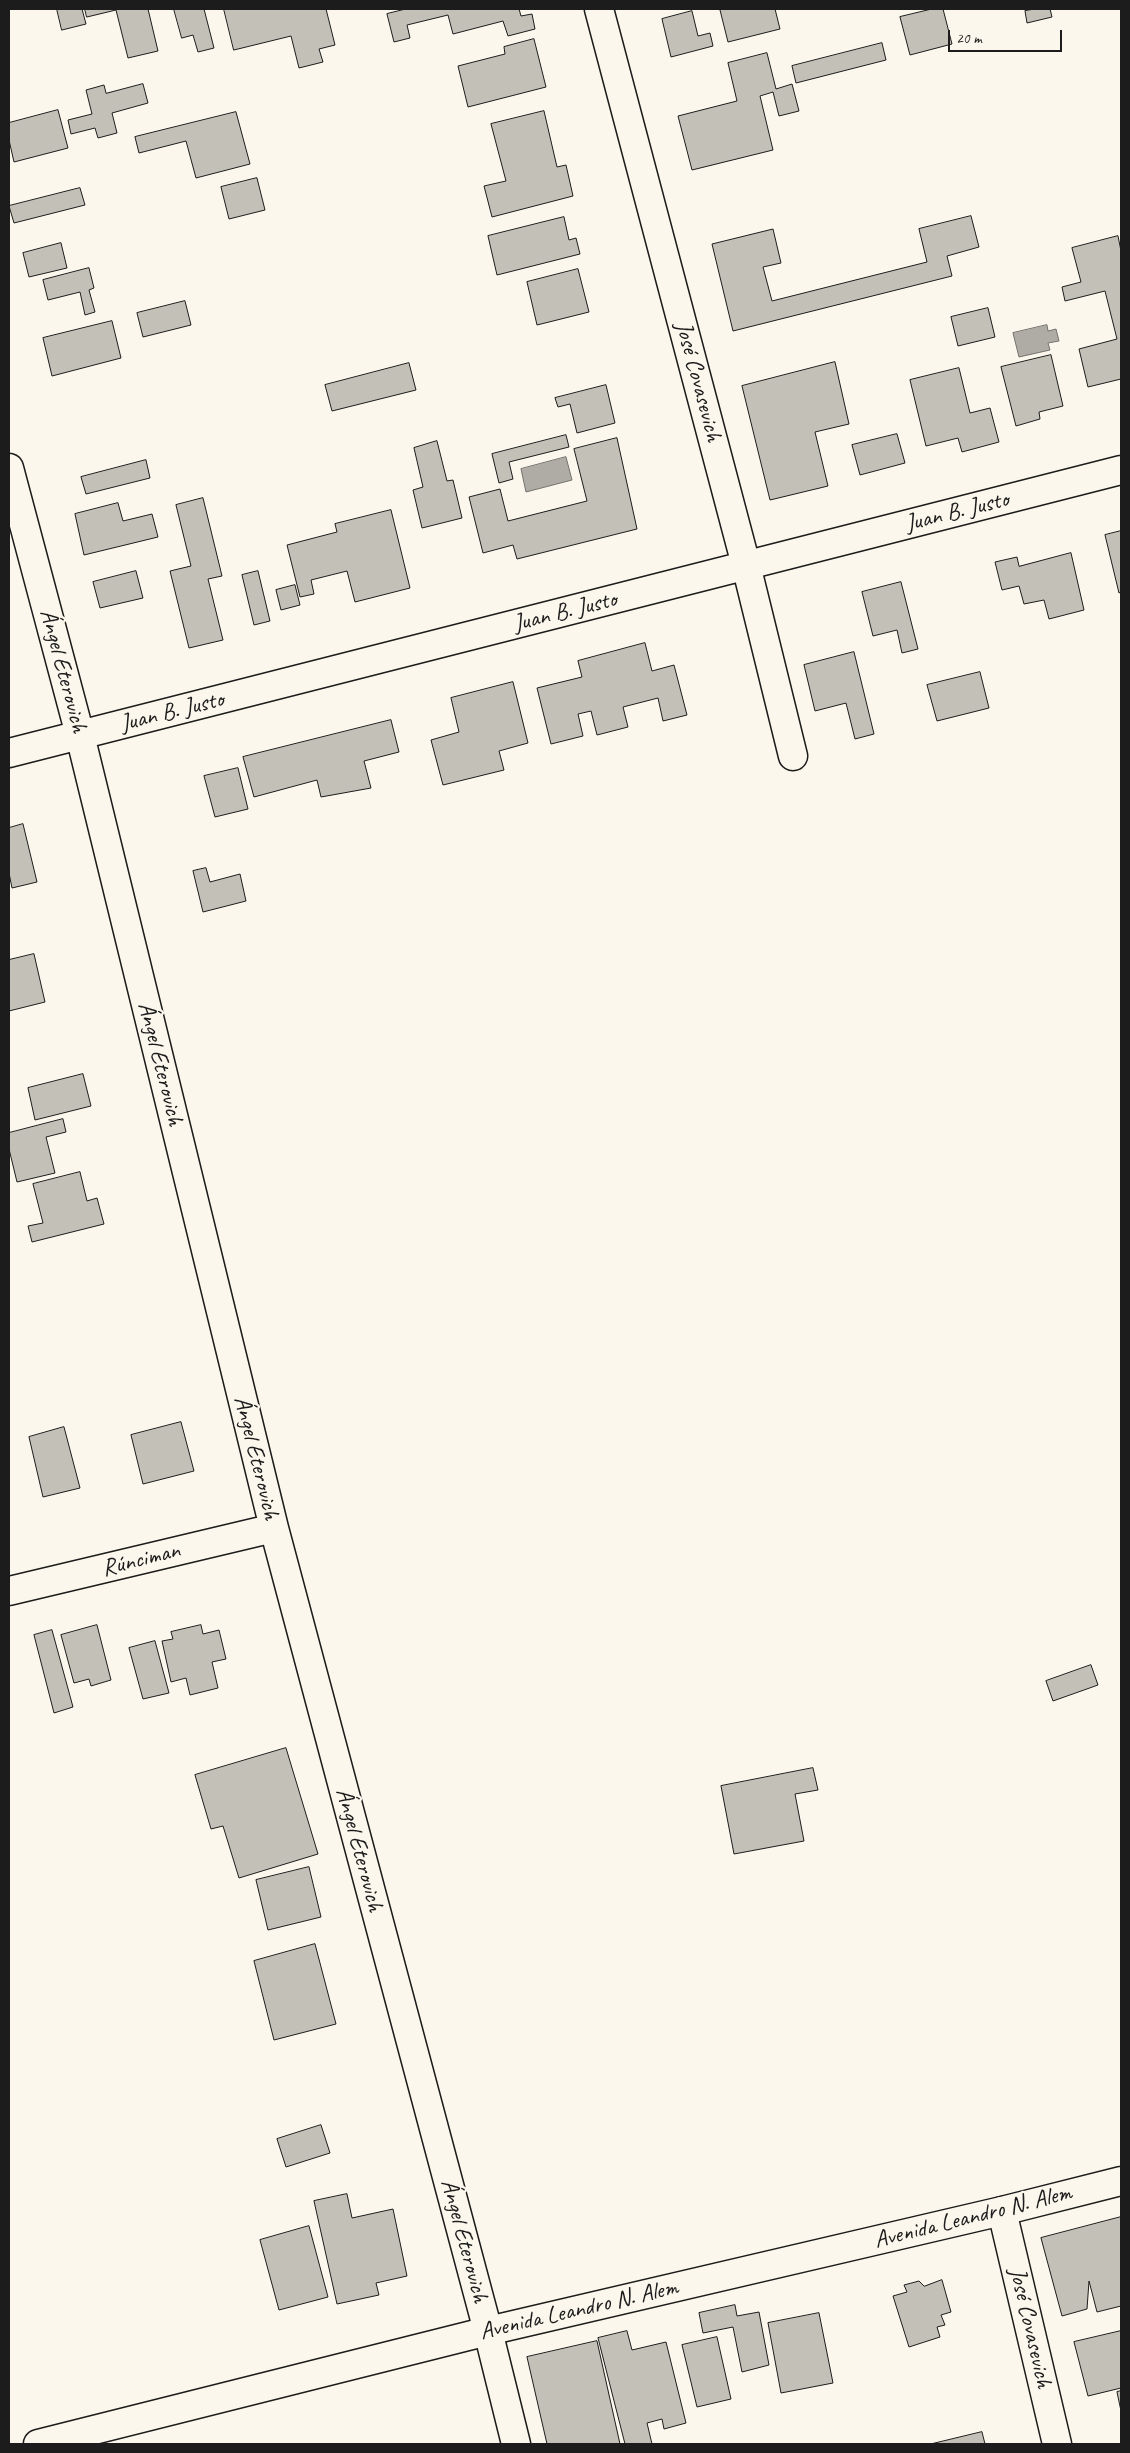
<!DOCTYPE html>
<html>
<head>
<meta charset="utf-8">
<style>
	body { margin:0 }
	#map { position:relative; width:1130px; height:2453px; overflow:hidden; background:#fbf7ec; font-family:Caveat,sans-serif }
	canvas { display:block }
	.frame { position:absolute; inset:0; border:10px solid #1c1c1c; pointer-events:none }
	.scale { position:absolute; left:948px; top:30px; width:114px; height:22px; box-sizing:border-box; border:2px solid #1c1c1c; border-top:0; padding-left:6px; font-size:15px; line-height:18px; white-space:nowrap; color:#1c1c1c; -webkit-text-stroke:4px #fbf7ec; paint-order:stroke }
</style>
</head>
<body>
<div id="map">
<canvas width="1130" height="2453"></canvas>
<div class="frame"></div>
<div class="scale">20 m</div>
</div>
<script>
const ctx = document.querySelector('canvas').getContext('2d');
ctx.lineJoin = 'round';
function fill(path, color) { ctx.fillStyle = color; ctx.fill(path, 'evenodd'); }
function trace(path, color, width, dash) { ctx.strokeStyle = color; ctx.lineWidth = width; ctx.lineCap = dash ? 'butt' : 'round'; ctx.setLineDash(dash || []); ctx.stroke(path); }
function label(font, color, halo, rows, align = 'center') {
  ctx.font = font + ' Caveat,sans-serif'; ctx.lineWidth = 4.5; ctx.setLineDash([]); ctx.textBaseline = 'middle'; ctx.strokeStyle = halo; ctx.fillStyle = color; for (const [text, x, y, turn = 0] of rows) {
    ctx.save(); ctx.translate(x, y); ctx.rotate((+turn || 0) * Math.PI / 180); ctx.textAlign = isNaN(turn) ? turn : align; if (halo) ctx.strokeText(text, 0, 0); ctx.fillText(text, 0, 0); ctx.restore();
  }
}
const water = new Path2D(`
	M 1047,325 L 1048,331 L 1056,329 L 1059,341 L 1048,343 L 1050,350 L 1019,357 L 1013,333 Z
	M 566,457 L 572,480 L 526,492 L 521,469 Z`);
fill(water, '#afaca5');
trace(water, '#74726e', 1);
const building = new Path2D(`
	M 57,9 L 82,9 L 86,24 L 62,30 Z
	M 85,9 L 148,9 L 158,51 L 128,58 L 116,10 L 87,17 Z
	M 174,9 L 204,9 L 214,48 L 198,52 L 193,35 L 182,38 Z
	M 224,9 L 326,9 L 335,45 L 319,49 L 323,62 L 299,68 L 291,36 L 234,50 Z
	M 406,9 L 519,9 L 521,16 L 532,14 L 535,29 L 508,36 L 503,21 L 453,34 L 448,15 L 407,25 L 410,38 L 394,42 L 387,14 Z
	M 725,9 L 775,9 L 780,29 L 728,42 L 720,10 Z
	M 932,9 L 943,9 L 952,44 L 910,55 L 900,17 Z
	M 1035,9 L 1050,9 L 1052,17 L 1027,23 L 1025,11 Z
	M 692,11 L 698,36 L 710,33 L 713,46 L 671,57 L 662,19 Z
	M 534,39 L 546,87 L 468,107 L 458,66 L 505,54 L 504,47 Z
	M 882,43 L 886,60 L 796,83 L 792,66 Z
	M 767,53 L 776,89 L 792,84 L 799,111 L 779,116 L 773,92 L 760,96 L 773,150 L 692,170 L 678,116 L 737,101 L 728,63 Z
	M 143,84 L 148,103 L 112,113 L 117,133 L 98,138 L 95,128 L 71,134 L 68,120 L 92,114 L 86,90 L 104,85 L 106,93 Z
	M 58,110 L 68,148 L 14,162 L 9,140 L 9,123 Z
	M 544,111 L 557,167 L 566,165 L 573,196 L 492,217 L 484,186 L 506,181 L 491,124 Z
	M 236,112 L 250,164 L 196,178 L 186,141 L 139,153 L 135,137 Z
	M 257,178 L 265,210 L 229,219 L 221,187 Z
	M 80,188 L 85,205 L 14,223 L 9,206 Z
	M 971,216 L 979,247 L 947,256 L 952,276 L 733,331 L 712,244 L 773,229 L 781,263 L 763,267 L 772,301 L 927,262 L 919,229 Z
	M 564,217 L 569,240 L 576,238 L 580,254 L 497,275 L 488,236 Z
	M 1118,236 L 1121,251 L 1121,379 L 1088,387 L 1079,349 L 1117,339 L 1105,291 L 1065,301 L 1062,287 L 1081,282 L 1072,248 Z
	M 61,243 L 67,268 L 29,277 L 23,253 Z
	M 89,268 L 94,288 L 89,290 L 95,312 L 85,315 L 80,292 L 48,300 L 43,280 Z
	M 578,269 L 589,312 L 537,325 L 527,282 Z
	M 185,301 L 191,325 L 143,337 L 137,313 Z
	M 988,308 L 995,337 L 958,346 L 951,317 Z
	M 112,321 L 121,358 L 52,376 L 43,338 Z
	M 1051,355 L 1063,406 L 1039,412 L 1040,419 L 1016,426 L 1001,367 Z
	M 835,362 L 849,424 L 815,432 L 828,486 L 770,500 L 742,386 Z
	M 409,363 L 416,390 L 332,411 L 325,385 Z
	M 959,368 L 970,413 L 990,408 L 999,442 L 962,452 L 958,438 L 926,446 L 910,380 Z
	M 606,385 L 615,423 L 577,433 L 570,404 L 558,407 L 555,398 Z
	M 897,434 L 905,463 L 860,475 L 852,445 Z
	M 566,435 L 569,447 L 509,462 L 513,479 L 499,483 L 492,454 Z
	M 617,438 L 637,529 L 517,559 L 513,545 L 483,553 L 469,497 L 500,489 L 508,521 L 587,501 L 574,449 Z
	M 437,441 L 447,481 L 453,480 L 462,518 L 422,528 L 413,490 L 423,487 L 414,448 Z
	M 146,460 L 150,478 L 86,494 L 81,477 Z
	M 203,498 L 222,576 L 208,579 L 223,640 L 189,648 L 170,571 L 191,566 L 176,505 Z
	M 118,503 L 123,521 L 152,514 L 158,537 L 84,555 L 75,514 Z
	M 391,510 L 410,588 L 355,602 L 347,571 L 311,580 L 314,594 L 300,597 L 287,545 L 337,532 L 335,524 Z
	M 1121,531 L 1121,592 L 1119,593 L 1105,535 Z
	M 1071,553 L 1084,610 L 1049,619 L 1044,600 L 1024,604 L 1019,586 L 1002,590 L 995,562 L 1017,557 L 1019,566 Z
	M 136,571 L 143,598 L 100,608 L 93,582 Z
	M 258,571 L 270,621 L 254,625 L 242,575 Z
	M 901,582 L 918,649 L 902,653 L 897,630 L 873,636 L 862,592 Z
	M 295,585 L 300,605 L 281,610 L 276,590 Z
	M 645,643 L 652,671 L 674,665 L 687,715 L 663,721 L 658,698 L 623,707 L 628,727 L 597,735 L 591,711 L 578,714 L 583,736 L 551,744 L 537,688 L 582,677 L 578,661 Z
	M 854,652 L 874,734 L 855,739 L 846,703 L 815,711 L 804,665 Z
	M 980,672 L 989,708 L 937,721 L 927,685 Z
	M 513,682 L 528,743 L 499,751 L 504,770 L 443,785 L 431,740 L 459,732 L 451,698 Z
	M 391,720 L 399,752 L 364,761 L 371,788 L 321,797 L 317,780 L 254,797 L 243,757 Z
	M 238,768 L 248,809 L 215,817 L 204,776 Z
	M 23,824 L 37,882 L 12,888 L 9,873 L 9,828 Z
	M 206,868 L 210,882 L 240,874 L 246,901 L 203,912 L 193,871 Z
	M 34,954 L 45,1002 L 9,1011 L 9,960 Z
	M 83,1074 L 91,1106 L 35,1120 L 28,1088 Z
	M 63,1119 L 66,1132 L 46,1137 L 55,1173 L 17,1182 L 9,1149 L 9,1133 Z
	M 80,1172 L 87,1201 L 97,1198 L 104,1224 L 32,1242 L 28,1226 L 43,1223 L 33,1184 Z
	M 181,1422 L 194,1471 L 143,1484 L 131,1435 Z
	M 64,1427 L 80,1488 L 43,1497 L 29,1437 Z
	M 97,1625 L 111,1680 L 91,1686 L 89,1679 L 74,1683 L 61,1635 Z
	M 201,1625 L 203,1634 L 219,1630 L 226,1659 L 212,1662 L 218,1688 L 190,1695 L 186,1678 L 171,1682 L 162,1641 L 173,1639 L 171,1632 Z
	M 52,1630 L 73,1707 L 54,1713 L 34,1635 Z
	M 155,1641 L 169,1693 L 143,1699 L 129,1648 Z
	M 1091,1665 L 1098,1685 L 1053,1701 L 1046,1681 Z
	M 286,1748 L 318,1854 L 239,1878 L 223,1826 L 211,1829 L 195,1775 Z
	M 813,1768 L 818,1790 L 795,1794 L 804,1841 L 734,1854 L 721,1786 Z
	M 309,1867 L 321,1917 L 268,1930 L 256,1880 Z
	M 315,1944 L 336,2024 L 274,2040 L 254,1961 Z
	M 321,2125 L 330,2153 L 286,2167 L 277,2139 Z
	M 347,2194 L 352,2218 L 393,2209 L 407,2276 L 376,2283 L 379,2295 L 337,2304 L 314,2201 Z
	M 1121,2217 L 1121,2306 L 1097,2312 L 1089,2281 L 1087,2309 L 1062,2316 L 1041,2238 Z
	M 309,2226 L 328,2297 L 279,2310 L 260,2240 Z
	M 942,2280 L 951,2312 L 941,2315 L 945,2325 L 937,2327 L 940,2337 L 909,2347 L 893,2296 L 907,2292 L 904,2285 L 919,2281 L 924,2286 Z
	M 735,2305 L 737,2316 L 759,2312 L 769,2365 L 742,2372 L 733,2327 L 703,2333 L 699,2313 Z
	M 819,2313 L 833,2383 L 781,2393 L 768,2323 Z
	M 627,2331 L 632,2350 L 666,2342 L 686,2423 L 664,2429 L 662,2419 L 647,2423 L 652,2444 L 625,2444 L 598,2338 Z
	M 1121,2331 L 1121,2388 L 1088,2396 L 1074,2342 Z
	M 717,2337 L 731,2399 L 697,2407 L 682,2345 Z
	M 597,2341 L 620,2444 L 547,2444 L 527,2357 Z
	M 1121,2391 L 1121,2411 L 1117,2392 Z
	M 982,2432 L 985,2444 L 931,2444 Z`);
fill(building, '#c3c0b8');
trace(building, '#1c1c1c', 1);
const street = new Path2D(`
	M 599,9 L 746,565 L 793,756
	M 9,468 L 80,735 L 274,1528 L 488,2331 L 516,2444
	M 9,753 L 1121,470
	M 9,1591 L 274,1528
	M 1002,2211 L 1057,2444`);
const secondary = new Path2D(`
	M 38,2444 L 488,2331 L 1002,2211 L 1121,2181`);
trace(street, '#1c1c1c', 31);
trace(secondary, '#1c1c1c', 31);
trace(street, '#fbf7ec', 28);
trace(secondary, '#fbf7ec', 28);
label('24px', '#1c1c1c', '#fbf7ec', [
	["José Covasevich",698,382,75],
	["Juan B. Justo",957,512,-14],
	["Juan B. Justo",565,612,-14],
	["Ángel Eterovich",63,671,75],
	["Juan B. Justo",172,712,-14],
	["Ángel Eterovich",160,1064,76],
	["Ángel Eterovich",256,1458,76],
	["Rúnciman",141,1560,-14],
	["Ángel Eterovich",359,1850,75],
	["Avenida Leandro N. Alem",973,2217,-14],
	["Ángel Eterovich",464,2241,75],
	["Avenida Leandro N. Alem",579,2310,-13],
	["José Covasevich",1030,2328,77]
]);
</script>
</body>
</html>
